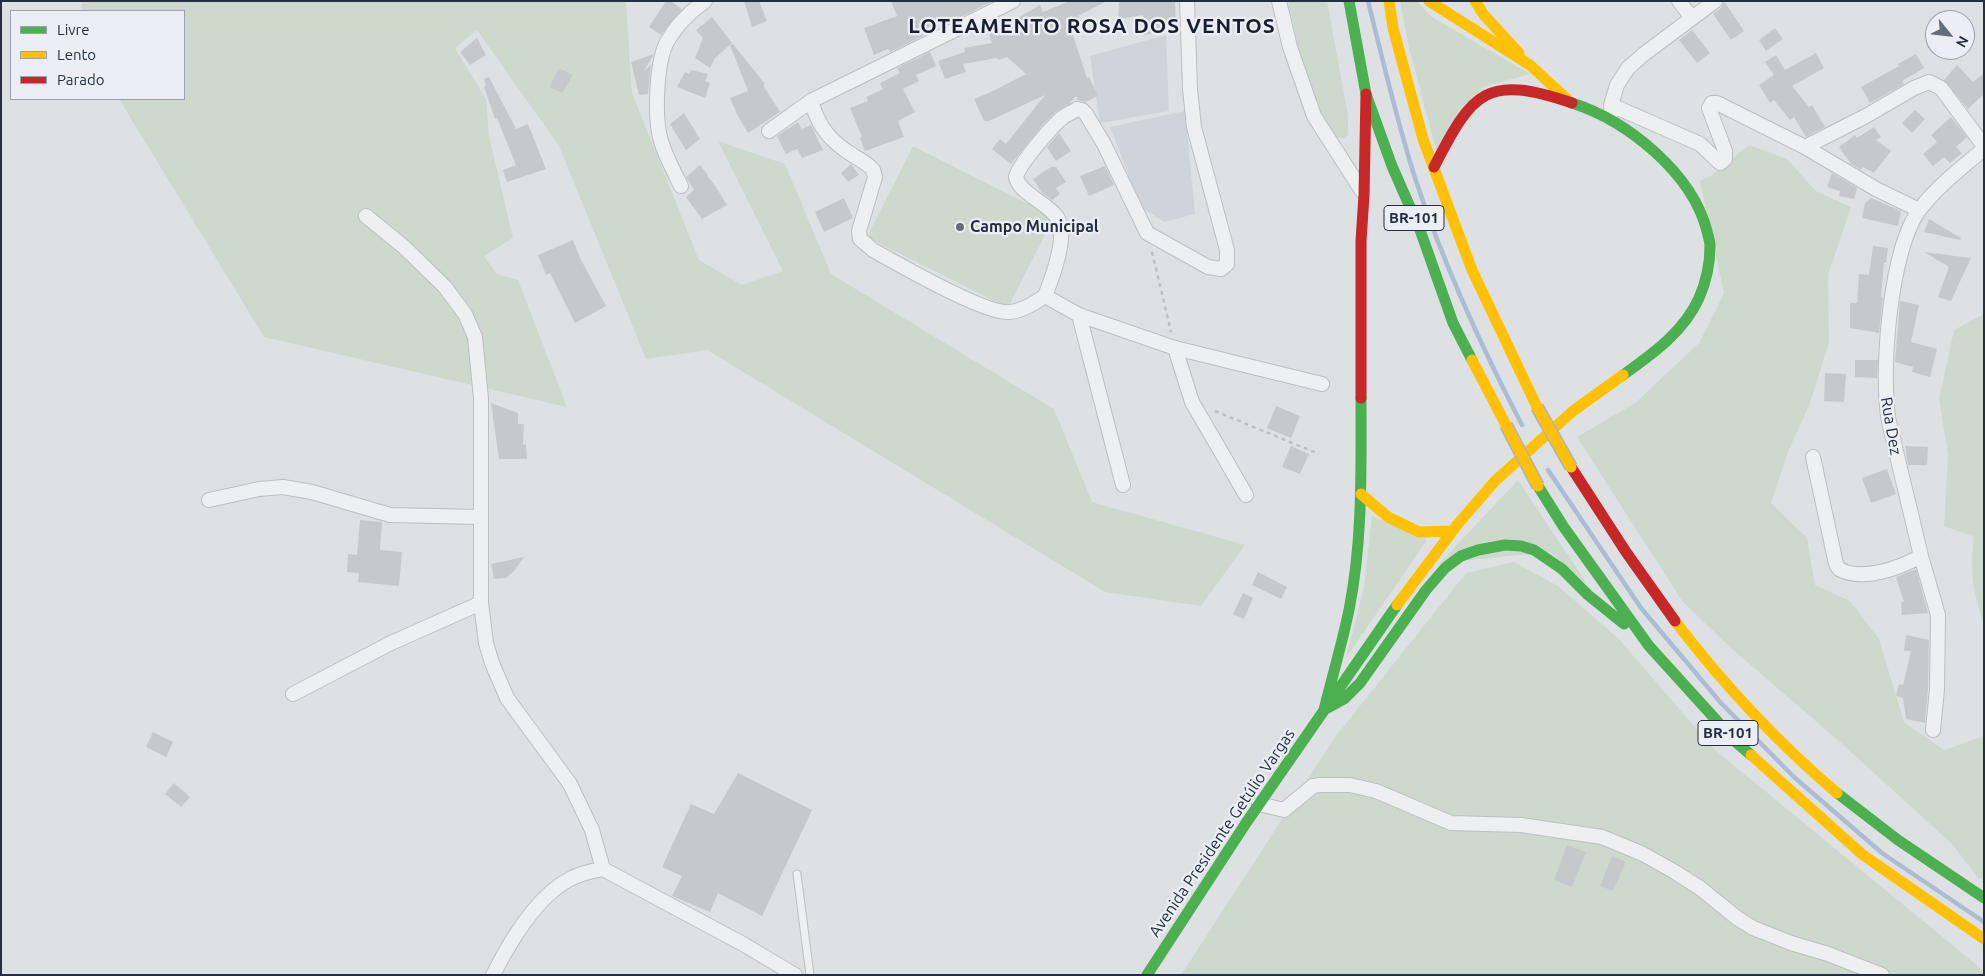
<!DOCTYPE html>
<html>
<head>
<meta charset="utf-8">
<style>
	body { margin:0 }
	#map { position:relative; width:1985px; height:976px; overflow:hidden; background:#dee1e4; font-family:Ubuntu,sans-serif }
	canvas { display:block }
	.frame { position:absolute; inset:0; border:2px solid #242e3e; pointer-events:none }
	.legend { position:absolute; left:10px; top:10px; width:175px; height:90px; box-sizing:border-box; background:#ebeff5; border:1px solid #9ba2ac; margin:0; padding:6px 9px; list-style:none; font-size:15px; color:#242e3e }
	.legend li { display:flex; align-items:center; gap:10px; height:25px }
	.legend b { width:25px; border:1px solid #9ba2ac }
	.north { position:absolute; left:1925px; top:10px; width:50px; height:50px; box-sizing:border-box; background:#ebeff5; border:1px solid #9ba2ac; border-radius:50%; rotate:119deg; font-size:14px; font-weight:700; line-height:20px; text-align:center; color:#242e3e }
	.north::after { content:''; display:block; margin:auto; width:18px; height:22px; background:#656d78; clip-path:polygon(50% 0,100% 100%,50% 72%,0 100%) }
</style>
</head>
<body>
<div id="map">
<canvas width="1985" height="976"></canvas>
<div class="frame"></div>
<ul class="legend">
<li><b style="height:6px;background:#4caf50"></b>Livre</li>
<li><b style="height:6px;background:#ffc107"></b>Lento</li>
<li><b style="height:6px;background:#c62828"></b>Parado</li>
</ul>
<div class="north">N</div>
</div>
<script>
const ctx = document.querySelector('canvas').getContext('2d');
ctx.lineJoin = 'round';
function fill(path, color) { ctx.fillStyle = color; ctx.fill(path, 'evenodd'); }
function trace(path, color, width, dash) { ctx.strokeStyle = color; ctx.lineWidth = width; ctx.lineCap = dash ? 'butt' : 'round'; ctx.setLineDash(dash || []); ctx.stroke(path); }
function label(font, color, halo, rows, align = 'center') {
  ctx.font = font + ' Ubuntu,sans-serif'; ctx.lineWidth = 4.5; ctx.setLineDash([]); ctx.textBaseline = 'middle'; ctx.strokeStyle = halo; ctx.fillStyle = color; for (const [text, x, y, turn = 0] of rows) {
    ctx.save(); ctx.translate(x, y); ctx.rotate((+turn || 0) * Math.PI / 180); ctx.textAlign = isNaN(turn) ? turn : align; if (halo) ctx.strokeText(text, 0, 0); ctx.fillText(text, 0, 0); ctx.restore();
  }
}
fill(new Path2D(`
	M 1166,35 L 1169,111 L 1100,123 L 1090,56 Z
	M 1185,111 L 1195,214 L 1164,222 L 1141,207 L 1110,127 Z`), '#cfd4db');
fill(new Path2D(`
	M 82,1 L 626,1 L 632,93 L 699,260 L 742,285 L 783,271 L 718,141 L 785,164 L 831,274 L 1054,409 L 1092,502 L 1245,545 L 1201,606 L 1105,592 L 707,350 L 646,359 L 559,146 L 477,30 L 455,48 L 486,99 L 489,136 L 513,238 L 484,256 L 497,274 L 518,280 L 567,407 L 264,337 L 119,99 L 184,99 L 184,11 L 81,11 Z
	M 1288,1 L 1327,1 L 1348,115 L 1348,135 L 1343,139 L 1336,137 L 1321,114 L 1303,69 Z
	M 1400,1 L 1417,1 L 1432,17 L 1530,74 L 1483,87 L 1436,150 L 1409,48 Z
	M 1749,145 L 1787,159 L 1816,191 L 1851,207 L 1828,275 L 1829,343 L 1810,403 L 1788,452 L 1771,503 L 1807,538 L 1815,585 L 1850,601 L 1879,639 L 1904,722 L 1944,750 L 1984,736 L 1984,878 L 1978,878 L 1952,844 L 1841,743 L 1731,648 L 1682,601 L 1577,437 L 1635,403 L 1699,343 L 1724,293 L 1700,181 L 1712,175 Z
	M 913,146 L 1054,217 L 1008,308 L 867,237 Z
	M 1984,314 L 1984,624 C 1973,595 1969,568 1974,537 L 1944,526 L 1948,454 L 1939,399 L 1954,330 Z
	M 1518,480 L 1588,585 L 1550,552 L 1440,563 Z
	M 1372,516 L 1427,540 L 1346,658 L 1364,587 Z
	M 1514,562 L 1558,586 L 1618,638 L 1714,749 L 1984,971 L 1984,975 L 1181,975 L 1335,737 L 1466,573 Z`), '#ced9ce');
trace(new Path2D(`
	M 1368,1 C 1383,61 1397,122 1416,181 C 1444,265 1481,346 1522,425
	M 1548,470 L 1641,608 L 1721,703 L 1794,777 L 1882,853 L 1984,922`), '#aabdd2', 4.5);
fill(new Path2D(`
	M 666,1 L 671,1 L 682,9 L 661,35 L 649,27 Z
	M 744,1 L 759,1 L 767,21 L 752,27 Z
	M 891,1 L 993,1 L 951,22 L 949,18 L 921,31 L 923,36 L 890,52 L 888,49 L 874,55 L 864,28 L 897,16 Z
	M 1070,1 L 1107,1 L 1078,16 L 1081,21 L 1070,26 L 1087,78 L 1089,77 L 1098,96 L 1085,102 L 1078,100 L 1076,96 L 1069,104 L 1058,110 L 1045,122 L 1011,164 L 992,149 L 1000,139 L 1006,144 L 1045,95 L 989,121 L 984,121 L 974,99 L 991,92 L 1026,74 L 1007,57 L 998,60 L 997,58 L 963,64 L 966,72 L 945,79 L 938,61 L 965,52 L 964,48 L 992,43 L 989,34 L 1017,25 L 1014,20 L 1040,5 L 1043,12 Z
	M 1119,1 L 1175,1 L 1176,28 L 1144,35 L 1143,15 L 1118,19 Z
	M 1724,1 L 1744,31 L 1731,40 L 1713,14 L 1721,8 Z
	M 712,17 L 732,43 L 715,58 L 710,68 L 695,58 L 703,38 L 696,30 Z
	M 1775,28 L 1783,39 L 1766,51 L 1759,40 Z
	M 1692,30 L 1710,53 L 1697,63 L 1679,40 Z
	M 477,38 L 486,55 L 470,65 L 460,52 Z
	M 733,44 L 765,84 L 763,85 L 780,112 L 748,133 L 735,111 L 736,111 L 730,98 L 748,91 L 730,45 Z
	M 930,52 L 936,66 L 916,75 L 919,81 L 903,89 L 915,112 L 898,121 L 904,137 L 865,151 L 860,138 L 862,137 L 850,108 L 868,101 L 866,97 L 883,89 L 880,83 L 900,73 L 897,68 Z
	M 1816,53 L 1824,68 L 1792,86 L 1809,107 L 1812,105 L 1825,127 L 1806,137 L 1794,117 L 1790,120 L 1774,100 L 1770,103 L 1759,85 L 1774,75 L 1765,62 L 1776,55 L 1785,70 Z
	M 654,54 L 644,71 L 651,65 L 648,94 L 639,95 L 631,62 Z
	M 1916,54 L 1924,68 L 1902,81 L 1904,84 L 1870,103 L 1861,87 L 1899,66 L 1898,64 Z
	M 1957,65 L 1973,82 L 1984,73 L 1984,94 L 1968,109 L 1944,80 Z
	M 559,68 L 573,75 L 562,93 L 549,87 Z
	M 691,70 L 708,74 L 705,81 L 710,83 L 705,98 L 677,87 L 685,72 L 689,74 Z
	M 489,77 L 516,129 L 528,124 L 546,169 L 507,182 L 503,170 L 516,165 L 497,118 L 495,119 L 484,87 L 486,86 L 484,79 Z
	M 1915,110 L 1925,119 L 1912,133 L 1902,123 Z
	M 684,113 L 700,139 L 686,150 L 670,124 Z
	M 1951,117 L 1967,137 L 1956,147 L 1962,153 L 1950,163 L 1944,157 L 1933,166 L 1923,154 L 1937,142 L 1931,135 Z
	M 798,122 L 802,129 L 811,125 L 823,150 L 802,158 L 797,149 L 786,154 L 777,136 Z
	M 1874,127 L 1881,137 L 1876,140 L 1891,151 L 1874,173 L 1862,167 L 1861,170 L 1851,164 L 1839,147 L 1855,135 L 1857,138 Z
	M 1059,133 L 1071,151 L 1056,161 L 1047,147 Z
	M 851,164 L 859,175 L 848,182 L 841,173 Z
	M 700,165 L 708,175 L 707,176 L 714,184 L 727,205 L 702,219 L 686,197 L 694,190 L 686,177 Z
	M 1105,166 L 1114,185 L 1089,196 L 1080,176 Z
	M 1051,167 L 1056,167 L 1066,182 L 1056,188 L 1060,194 L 1052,200 L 1042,193 L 1033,179 Z
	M 1832,173 L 1857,188 L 1854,199 L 1839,196 L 1840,191 L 1827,187 Z
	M 844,198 L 853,218 L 824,232 L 815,212 Z
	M 1871,198 L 1901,211 L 1898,226 L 1862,218 L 1865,203 Z
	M 1929,219 L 1961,238 L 1960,240 L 1924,232 Z
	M 573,240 L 581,260 L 606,306 L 575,323 L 550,273 L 546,275 L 538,255 Z
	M 1873,246 L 1888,248 L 1886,263 L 1884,263 L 1881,297 L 1883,298 L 1879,333 L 1850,328 L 1850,303 L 1857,303 L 1859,274 L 1869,275 Z
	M 1924,252 L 1971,258 L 1951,301 L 1938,297 L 1949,267 Z
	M 1900,301 L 1919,305 L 1911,342 L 1937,349 L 1930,377 L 1912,372 L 1913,367 L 1895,362 Z
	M 1855,360 L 1878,360 L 1877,378 L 1855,377 Z
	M 1825,373 L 1846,374 L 1844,402 L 1824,401 Z
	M 491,403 L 518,413 L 518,424 L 524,424 L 523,445 L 526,444 L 527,459 L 499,459 Z
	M 1276,406 L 1300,416 L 1291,438 L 1267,428 Z
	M 1291,446 L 1309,454 L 1300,474 L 1282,467 Z
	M 1905,446 L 1928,447 L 1927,465 L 1908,465 Z
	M 1887,469 L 1896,494 L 1871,503 L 1862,478 Z
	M 360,520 L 382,522 L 380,550 L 402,552 L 399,586 L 358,582 L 359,573 L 347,572 L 348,554 L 357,555 Z
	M 524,557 L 514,571 L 506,578 L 494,579 L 491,564 Z
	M 1916,569 L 1928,613 L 1902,615 L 1901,602 L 1904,602 L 1896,577 Z
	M 1258,572 L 1287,587 L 1281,599 L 1252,585 Z
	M 1243,593 L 1253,598 L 1244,619 L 1233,614 Z
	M 1906,635 L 1929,640 L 1928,689 L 1925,723 L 1906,719 L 1903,698 L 1896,696 L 1899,684 L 1903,685 L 1911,651 L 1904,651 Z
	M 153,732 L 173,742 L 166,757 L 146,747 Z
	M 738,773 L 812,810 L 762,916 L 718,893 L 710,912 L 672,896 L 682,876 L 662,867 L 691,804 L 714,814 Z
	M 174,783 L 190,797 L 181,807 L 165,794 Z
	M 1567,845 L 1586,852 L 1572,887 L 1554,880 Z
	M 1612,856 L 1626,862 L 1613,891 L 1600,886 Z`), '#c6c9cc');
const lane = new Path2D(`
	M 797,874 L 810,975`);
const street = new Path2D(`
	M 1013,1 L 811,101 C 819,128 830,141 854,156 C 860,160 869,164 873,170 L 875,177 L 859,231 L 860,239 L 873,250 C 898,264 986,315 1010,312 C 1022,311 1035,303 1045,296 L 1079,315 L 1175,348 L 1322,384
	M 1279,1 L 1290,47 L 1314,116 L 1362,191
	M 1679,1 L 1692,18
	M 1611,105 L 1700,144 L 1720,163 L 1725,159 L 1725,151 L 1709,108 L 1712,103 L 1717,103 L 1805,147 L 1876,189 L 1919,210
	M 1611,113 L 1611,105 L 1617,85 L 1628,68 L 1644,54 L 1715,1
	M 769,131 L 811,101
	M 1805,147 L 1866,116 L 1914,88 L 1929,82 L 1941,88 L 1984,146
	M 681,186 C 674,172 666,157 661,141 C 654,118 656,60 668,40 C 677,25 691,11 705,1
	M 366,216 L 404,247 L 445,287 L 465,314 L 475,337 L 481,399 L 481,603 L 486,643 L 492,663 L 507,698 L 570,784 L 592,830 L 603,869
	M 1045,296 C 1052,278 1069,235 1057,217 C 1051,209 1041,203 1033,197 C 1026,192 1018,186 1016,177 C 1019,164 1052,126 1063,117 C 1067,114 1073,112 1077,109 L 1082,110 L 1086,114 L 1104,144 L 1147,233 L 1208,267 L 1221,269 L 1227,264 L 1227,250 L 1194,127 L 1190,89 L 1187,1
	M 1079,315 L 1123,485
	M 1175,348 L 1192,402 L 1246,495
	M 1813,457 L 1836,564 L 1839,569 C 1862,582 1900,568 1921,556
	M 209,500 L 259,489 L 283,487 L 312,492 L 390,515 L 480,517
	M 293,694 L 391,643 L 481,603
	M 1933,730 L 1937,689 L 1938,615 L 1921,556 L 1889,422 C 1880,374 1890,248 1920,209 C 1937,187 1962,167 1984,149
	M 1259,804 L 1284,810 L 1313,786 L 1320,785 L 1350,785 L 1376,791 L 1451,823 L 1521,825 L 1602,837 L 1643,854 L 1675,872 L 1700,888 L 1737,918 L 1753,928 L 1791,943 L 1828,954 L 1882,975
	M 493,975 C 509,943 537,896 570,879 C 581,873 591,871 603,869 L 743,944 L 795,975`);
trace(lane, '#bcbfc2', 9);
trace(street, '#bcbfc2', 16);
trace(new Path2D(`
	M 1152,252 L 1171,332
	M 1215,411 L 1319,454`), '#bdbfc4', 2.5, [4, 4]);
trace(lane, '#edeff1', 7);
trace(street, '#edeff1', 14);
trace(new Path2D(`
	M 1349,1 L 1366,94 L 1392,166 L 1420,230 L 1453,323 L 1472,360
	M 1572,103 C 1628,121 1692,173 1707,231 C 1708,236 1710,241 1710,246 C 1710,264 1706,282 1699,298 C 1684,332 1652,354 1623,375
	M 1538,486 L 1563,526 L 1649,646 L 1737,743 L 1751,755
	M 1324,710 C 1332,677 1342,644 1349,610 C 1363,540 1361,468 1361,398
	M 1324,710 L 1344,699 L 1360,683 L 1426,590 L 1445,568 L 1461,556 L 1478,550 L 1505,545 L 1521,546 L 1534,550 L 1562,569 L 1588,595 L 1624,624
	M 1837,793 L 1898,840 L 1984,898
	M 1147,975 L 1246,823 L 1397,605`), '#4caf50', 11);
trace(new Path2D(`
	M 1389,1 L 1393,28 L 1423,139 L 1472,270 L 1537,407
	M 1429,1 L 1530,65 L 1567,99
	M 1475,1 L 1484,15 L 1519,53
	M 1472,360 L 1506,425
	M 1361,494 L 1388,517 L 1419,532 L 1450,531
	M 1397,605 L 1457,525 L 1495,481 L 1573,411 L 1623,375
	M 1675,621 C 1723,684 1777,742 1837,793
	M 1751,755 L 1863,855 L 1984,939`), '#ffc107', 11);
trace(new Path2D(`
	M 1434,167 C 1473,91 1486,74 1572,103
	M 1361,398 L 1361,241 L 1364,195 L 1366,94
	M 1571,467 L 1626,552 L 1675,621`), '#c62828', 11);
const slowBridge = new Path2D(`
	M 1537,407 L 1571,467
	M 1506,425 L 1538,486`);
trace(slowBridge, '#b0b4b9', 14, []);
trace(slowBridge, '#ffc107', 11);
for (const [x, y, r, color] of [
	[960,227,5,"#656d78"]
]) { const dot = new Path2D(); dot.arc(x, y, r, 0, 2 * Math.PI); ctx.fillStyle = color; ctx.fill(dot); trace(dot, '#ebeff5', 2); }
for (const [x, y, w] of [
	[1414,218,60],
	[1728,733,60]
]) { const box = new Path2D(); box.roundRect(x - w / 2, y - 12.5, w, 25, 4); ctx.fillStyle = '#ebeff5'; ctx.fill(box); trace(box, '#242e3e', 1); }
label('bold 15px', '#242e3e', null, [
	["BR-101",1414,218],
	["BR-101",1728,733]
]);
label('bold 16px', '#242e3e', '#ebeff5', [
	["Campo Municipal",970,227]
], 'left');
label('16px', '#242e3e', '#ebeff5', [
	["Rua Dez",1891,426,80],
	["Avenida Presidente Getúlio Vargas",1222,833,-56]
]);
ctx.letterSpacing = '1px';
label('bold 21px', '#171f2e', '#ebeff5', [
	["LOTEAMENTO ROSA DOS VENTOS",1092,26]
]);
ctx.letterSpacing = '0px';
</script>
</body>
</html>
